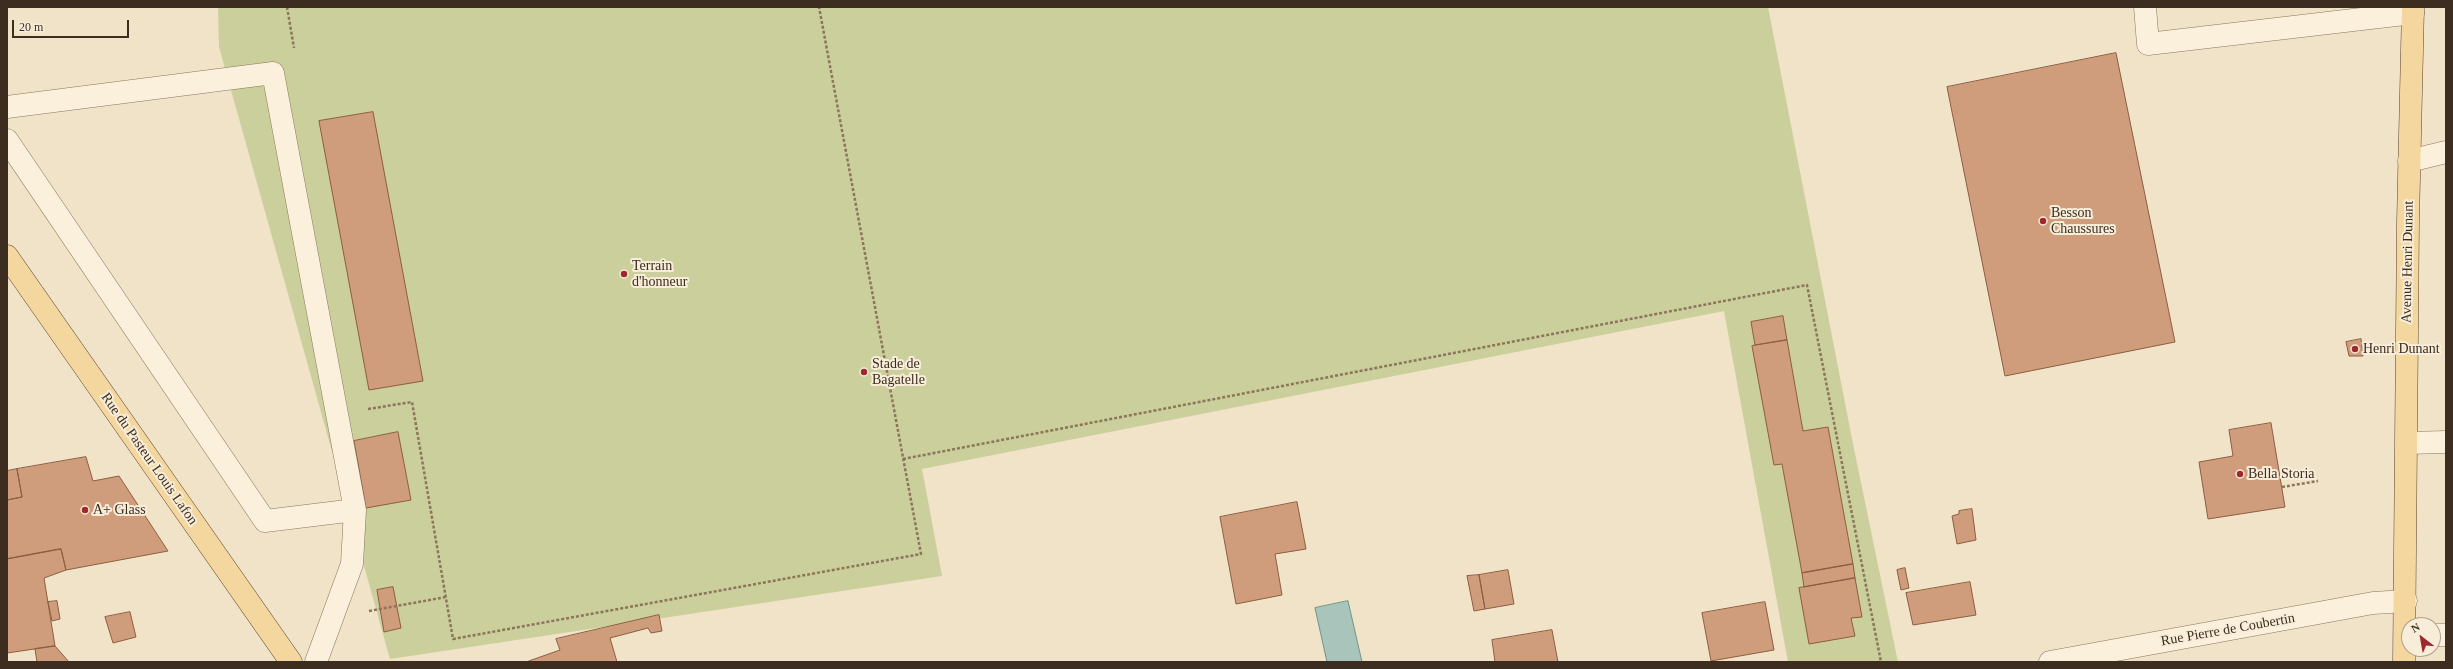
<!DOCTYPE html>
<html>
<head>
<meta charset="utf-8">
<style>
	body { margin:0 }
	#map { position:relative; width:2453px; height:669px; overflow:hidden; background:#f0e3c8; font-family:Georgia,serif }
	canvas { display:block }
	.frame { position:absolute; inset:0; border:8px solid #3d2d20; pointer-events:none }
	.north { position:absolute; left:2401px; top:617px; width:40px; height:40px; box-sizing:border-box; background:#f7edd8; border:1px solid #ada08e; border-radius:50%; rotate:329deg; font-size:11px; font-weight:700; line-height:16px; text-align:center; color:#3d2d20 }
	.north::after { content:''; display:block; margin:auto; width:14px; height:18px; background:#9e292d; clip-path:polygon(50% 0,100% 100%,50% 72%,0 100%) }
	.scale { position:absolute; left:12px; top:20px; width:117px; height:18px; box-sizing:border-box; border:2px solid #3d2d20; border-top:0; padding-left:5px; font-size:12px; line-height:14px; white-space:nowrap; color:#3d2d20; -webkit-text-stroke:3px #f7edd8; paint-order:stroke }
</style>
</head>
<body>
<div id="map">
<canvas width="2453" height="669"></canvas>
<div class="frame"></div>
<div class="north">N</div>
<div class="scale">20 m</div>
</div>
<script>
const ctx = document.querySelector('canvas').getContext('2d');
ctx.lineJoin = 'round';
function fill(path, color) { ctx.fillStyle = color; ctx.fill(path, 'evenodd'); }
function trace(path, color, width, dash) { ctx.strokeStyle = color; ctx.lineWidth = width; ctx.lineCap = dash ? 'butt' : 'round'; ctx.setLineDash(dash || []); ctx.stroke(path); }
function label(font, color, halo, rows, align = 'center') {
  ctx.font = font + ' Georgia,serif'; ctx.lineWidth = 4; ctx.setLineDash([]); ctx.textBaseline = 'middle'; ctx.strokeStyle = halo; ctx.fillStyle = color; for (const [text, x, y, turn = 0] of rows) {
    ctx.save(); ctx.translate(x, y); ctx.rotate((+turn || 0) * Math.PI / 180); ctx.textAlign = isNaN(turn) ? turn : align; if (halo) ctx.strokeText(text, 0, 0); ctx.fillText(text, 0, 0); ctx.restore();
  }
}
fill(new Path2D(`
	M 218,7 L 1768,7 L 1852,439 L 1898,662 L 1788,662 L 1724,311 L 922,469 L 942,576 L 390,659 L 219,47 Z`), '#cacf9b');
const water = new Path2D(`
	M 1348,601 L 1362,662 L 1327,662 L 1315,608 Z`);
fill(water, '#a9c4bb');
trace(water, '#6f9389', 1);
const building = new Path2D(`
	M 2116,53 L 2175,342 L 2005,376 L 1947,87 Z
	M 373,112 L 423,381 L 369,390 L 319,121 Z
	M 1783,316 L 1787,340 L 1755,345 L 1751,322 Z
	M 2361,339 L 2363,356 L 2349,356 L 2346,342 Z
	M 1787,340 L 1803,431 L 1828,427 L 1853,564 L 1802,573 L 1782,464 L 1774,465 L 1752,346 Z
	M 2271,423 L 2285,507 L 2208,519 L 2199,462 L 2233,456 L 2229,430 Z
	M 398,432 L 411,500 L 366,508 L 354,441 Z
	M 86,457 L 93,481 L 119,476 L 168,551 L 66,570 L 61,549 L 7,559 L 7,500 L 22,497 L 17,469 Z
	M 17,469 L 22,497 L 7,500 L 7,471 Z
	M 1297,502 L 1306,549 L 1275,554 L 1282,595 L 1236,604 L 1220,517 Z
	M 1972,509 L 1976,540 L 1957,544 L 1952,516 L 1959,514 L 1959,511 Z
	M 61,549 L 66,570 L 44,578 L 55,646 L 7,653 L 7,559 Z
	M 1853,564 L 1855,578 L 1804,587 L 1802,573 Z
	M 1905,568 L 1909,588 L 1901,590 L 1897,570 Z
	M 1508,570 L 1514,604 L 1485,609 L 1479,575 Z
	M 1479,575 L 1485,609 L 1474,611 L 1467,576 Z
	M 1855,578 L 1862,617 L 1851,618 L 1855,636 L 1809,644 L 1799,588 Z
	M 1970,582 L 1976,615 L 1913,625 L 1906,593 Z
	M 393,587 L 401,628 L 384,632 L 377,590 Z
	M 57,601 L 60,619 L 52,621 L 48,602 Z
	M 1765,602 L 1774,650 L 1711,661 L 1702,613 Z
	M 130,612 L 136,637 L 113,643 L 105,617 Z
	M 659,615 L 662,631 L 651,633 L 648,628 L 610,638 L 617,662 L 526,662 L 560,650 L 556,639 Z
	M 1552,630 L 1558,662 L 1495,662 L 1492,640 Z
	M 55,646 L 69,662 L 37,662 L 35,649 Z`);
fill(building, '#cf9d7c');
trace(building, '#8d5d41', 1);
const minor = new Path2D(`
	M 2145,7 L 2148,44 L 2413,13
	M 7,107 L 273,73 L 355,510 L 265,521 L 7,140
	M 2409,161 L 2446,152
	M 2407,443 L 2446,442
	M 2433,635 L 2446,635
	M 316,662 L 352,564 L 355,510
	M 2050,662 L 2373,603 L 2406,601`);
const major = new Path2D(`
	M 7,256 L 291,662
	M 2404,662 L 2408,221 L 2413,7`);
trace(minor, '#8d755c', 23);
trace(major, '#5b4330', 23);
trace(new Path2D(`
	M 287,7 L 294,48
	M 368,409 L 412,402 L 453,639 L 921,554 L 819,7
	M 903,459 L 1807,285 L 1881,662
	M 2282,487 L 2318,481
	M 369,611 L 446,597`), '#8d755c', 2.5, [3, 2]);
trace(minor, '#faf0dc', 22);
trace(major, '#f3d79f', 22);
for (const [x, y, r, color] of [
	[2043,221,4,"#9e292d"],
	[624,274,4,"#9e292d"],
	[2355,349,4,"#9e292d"],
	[864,372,4,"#9e292d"],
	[2240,474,4,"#9e292d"],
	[85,510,4,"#9e292d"]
]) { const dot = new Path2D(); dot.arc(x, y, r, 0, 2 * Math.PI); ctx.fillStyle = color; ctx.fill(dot); trace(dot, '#f7edd8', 1.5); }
label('14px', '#3d2d20', '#f7edd8', [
	["Besson",2051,213],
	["Chaussures",2051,229],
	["Terrain",632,266],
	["d'honneur",632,282],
	["Henri Dunant",2363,349],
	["Stade de",872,364],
	["Bagatelle",872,380],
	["Bella Storia",2248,474],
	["A+ Glass",93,510]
], 'left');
label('14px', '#3d2d20', '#f7edd8', [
	["Avenue Henri Dunant",2408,262,-89],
	["Rue du Pasteur Louis Lafon",149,459,55],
	["Rue Pierre de Coubertin",2228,630,-10]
]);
</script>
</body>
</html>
